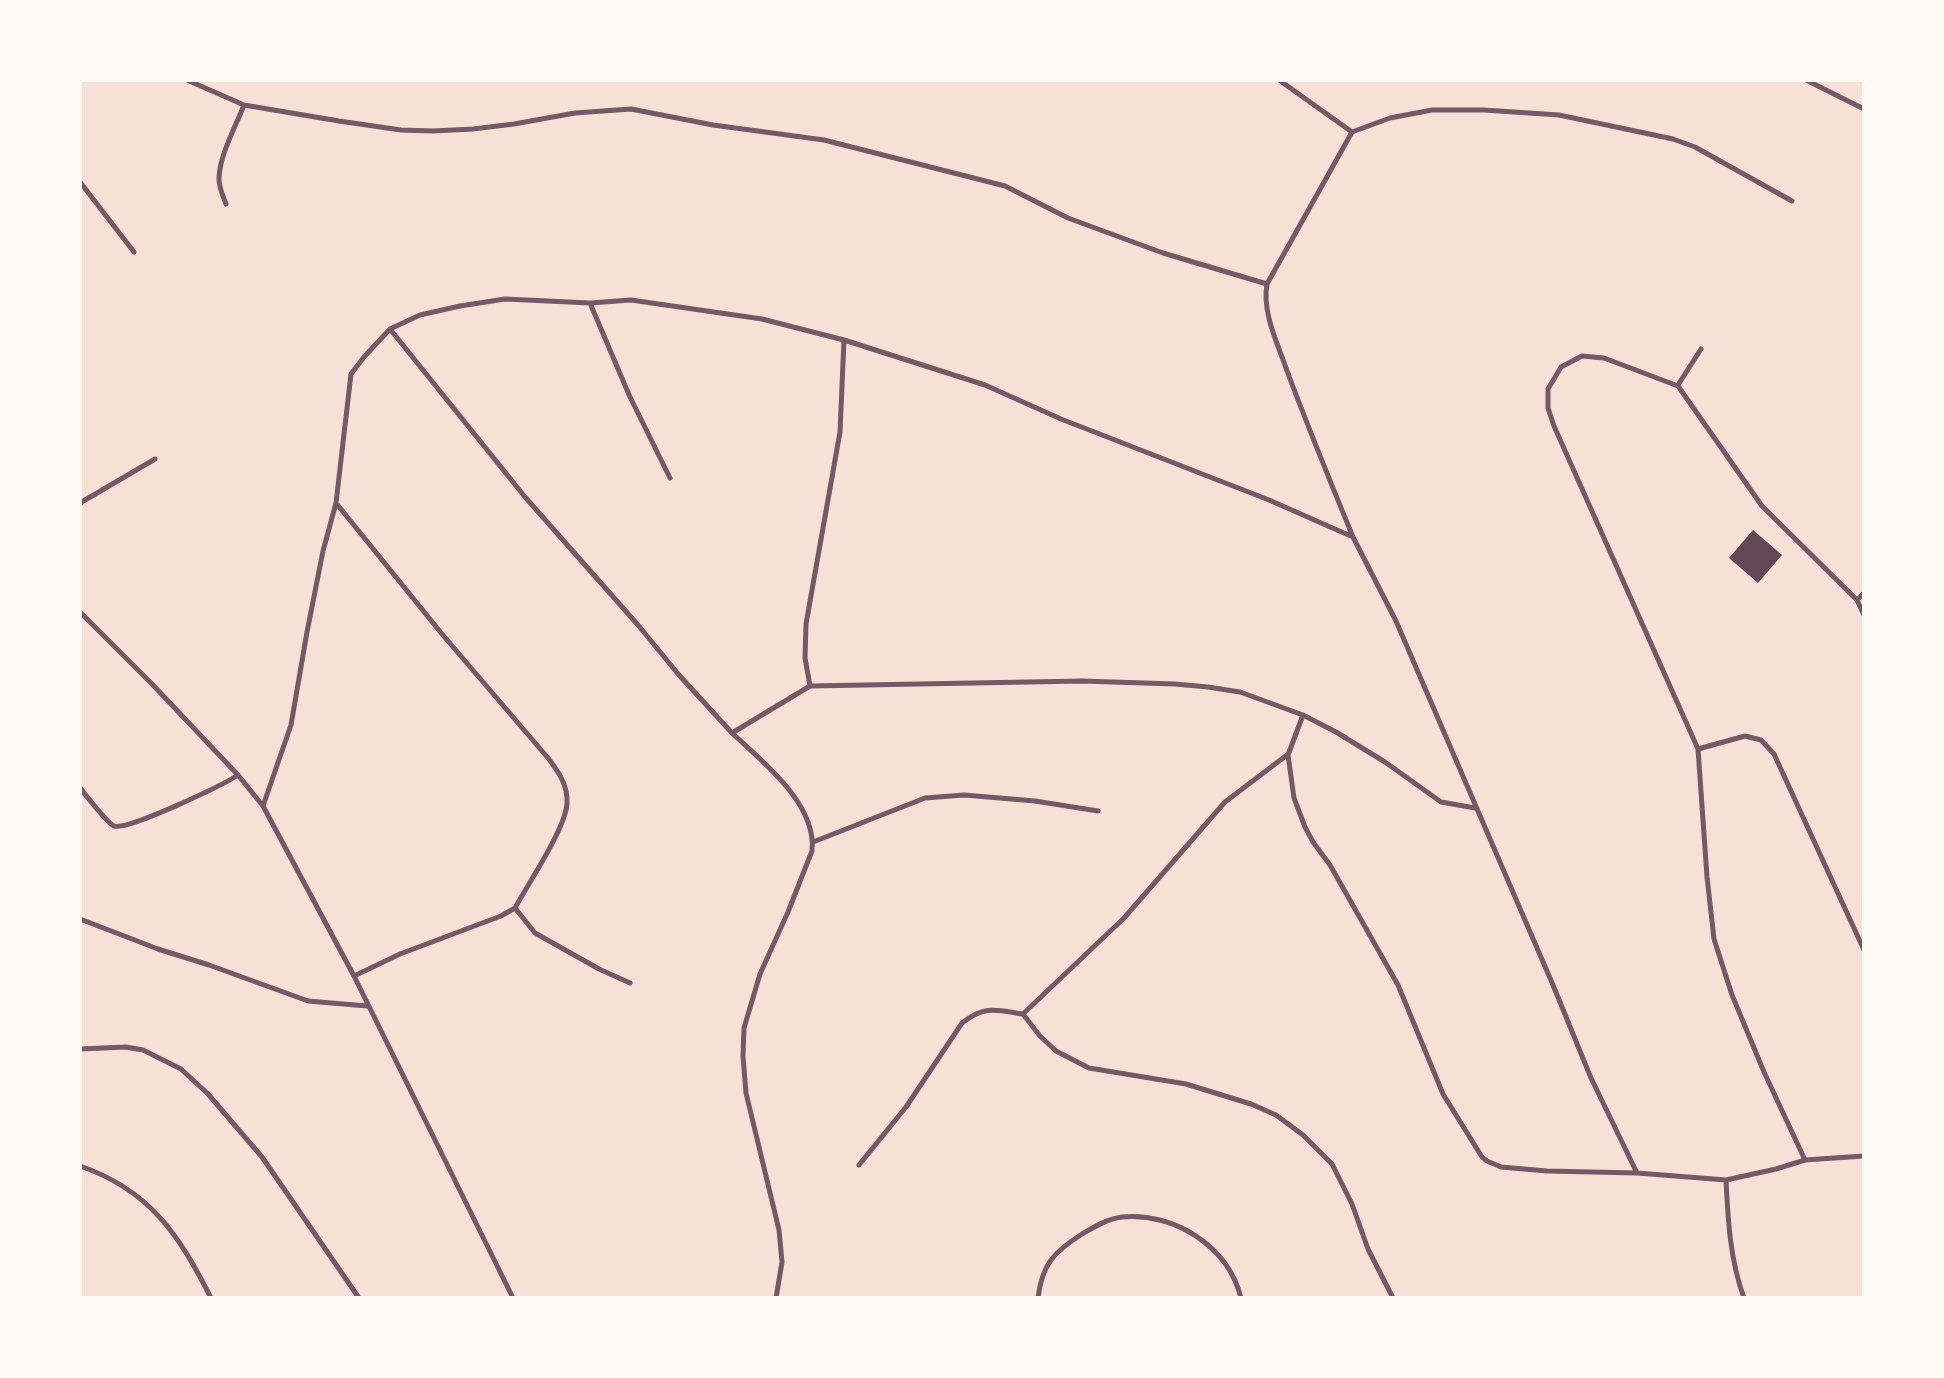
<!DOCTYPE html>
<html>
<head>
<meta charset="utf-8">
<style>
	body { margin:0 }
	#map { position:relative; width:1944px; height:1378px; overflow:hidden; background:#f7e1d7; font-family:"Golos Text",sans-serif }
	canvas { display:block }
	.frame { position:absolute; inset:0; border:82px solid #fffaf5; pointer-events:none }
</style>
</head>
<body>
<div id="map">
<canvas width="1944" height="1378"></canvas>
<div class="frame"></div>
</div>
<script>
const ctx = document.querySelector('canvas').getContext('2d');
ctx.lineJoin = 'round';
function fill(path, color) { ctx.fillStyle = color; ctx.fill(path, 'evenodd'); }
function trace(path, color, width, dash) { ctx.strokeStyle = color; ctx.lineWidth = width; ctx.lineCap = dash ? 'butt' : 'round'; ctx.setLineDash(dash || []); ctx.stroke(path); }
fill(new Path2D(`
	M 1753,530 L 1782,555 L 1758,583 L 1729,558 Z`), '#644757');
trace(new Path2D(`
	M 187,80 L 244,105 L 339,121 L 401,130 L 433,131 L 473,129 L 514,124 L 575,113 L 631,109 L 713,125 L 824,140 L 1005,186 L 1068,218 L 1163,253 L 1267,284
	M 1279,80 L 1352,132
	M 1806,80 L 1864,109
	M 80,182 L 134,252
	M 226,204 C 223,196 219,188 219,179 C 219,156 236,126 244,105
	M 590,303 L 630,397 L 670,478
	M 390,329 L 525,497 L 638,625 L 679,675 L 732,733
	M 1678,385 L 1701,349
	M 80,503 L 155,459
	M 336,503 L 442,634 L 548,758 C 558,771 568,785 567,803 C 566,828 528,884 515,908 L 501,916 L 400,954 L 354,976
	M 1353,537 C 1330,481 1307,425 1286,368 C 1277,342 1262,312 1267,284 L 1352,132 L 1390,118 L 1432,110 L 1484,110 L 1559,115 L 1673,139 L 1695,147 L 1792,201
	M 1857,600 L 1864,615
	M 80,612 L 152,684 L 238,775 L 263,806 L 354,976 L 513,1298
	M 810,686 L 805,658 L 806,624 L 840,432 L 844,340
	M 1303,715 L 1288,755 L 1294,798 L 1305,827 L 1313,842 L 1330,865 L 1398,985 L 1443,1094 L 1482,1157 L 1487,1161 L 1501,1167 L 1547,1171 L 1637,1173
	M 1698,749 L 1745,736 L 1761,740 L 1774,754 L 1864,950
	M 80,788 C 86,795 107,823 114,826 C 127,831 223,785 238,775
	M 263,806 L 291,725 L 307,632 L 323,551 L 336,503 L 351,374 L 364,357 L 390,329 L 420,315 L 460,306 L 505,299 L 590,303 L 631,300 L 762,319 L 844,340 L 985,385 L 1061,419 L 1269,500 L 1353,537 L 1396,621 L 1553,985 L 1591,1078 L 1637,1173 L 1726,1180 L 1776,1169 L 1805,1160 L 1864,1156
	M 813,842 L 925,798 L 964,795 L 1035,801 L 1098,811
	M 515,908 L 535,933 L 599,969 L 630,983
	M 80,919 L 158,949 L 209,965 L 308,1001 L 367,1006
	M 1023,1014 L 1124,918 L 1225,802 L 1287,755
	M 80,1049 L 126,1047 L 143,1050 L 181,1069 L 208,1094 L 262,1157 L 359,1298
	M 1805,1160 L 1764,1072 L 1732,995 L 1714,939 L 1707,877 L 1698,749 L 1554,426 L 1548,408 L 1548,389 L 1561,367 L 1582,356 L 1604,358 L 1678,386 L 1762,506 L 1857,600 L 1864,593
	M 859,1165 L 906,1107 L 962,1023 C 985,1005 996,1010 1023,1014 L 1040,1036 L 1056,1051 L 1089,1068 L 1186,1084 L 1251,1104 L 1276,1115 L 1303,1135 L 1332,1164 L 1352,1204 L 1368,1249 L 1393,1298
	M 80,1166 C 150,1190 179,1235 211,1298
	M 1726,1180 C 1728,1220 1730,1260 1744,1298
	M 776,1298 L 782,1262 L 779,1230 L 746,1093 L 743,1056 L 744,1028 L 760,974 L 788,912 L 812,851 C 817,804 763,762 732,733 L 810,686 L 1082,681 L 1175,684 L 1208,687 L 1240,692 L 1303,715 L 1336,732 L 1385,762 L 1441,802 L 1475,808
	M 1038,1298 C 1042,1264 1054,1252 1082,1234 C 1094,1227 1107,1219 1122,1217 C 1174,1212 1228,1246 1241,1298`), '#755966', 5);
</script>
</body>
</html>
